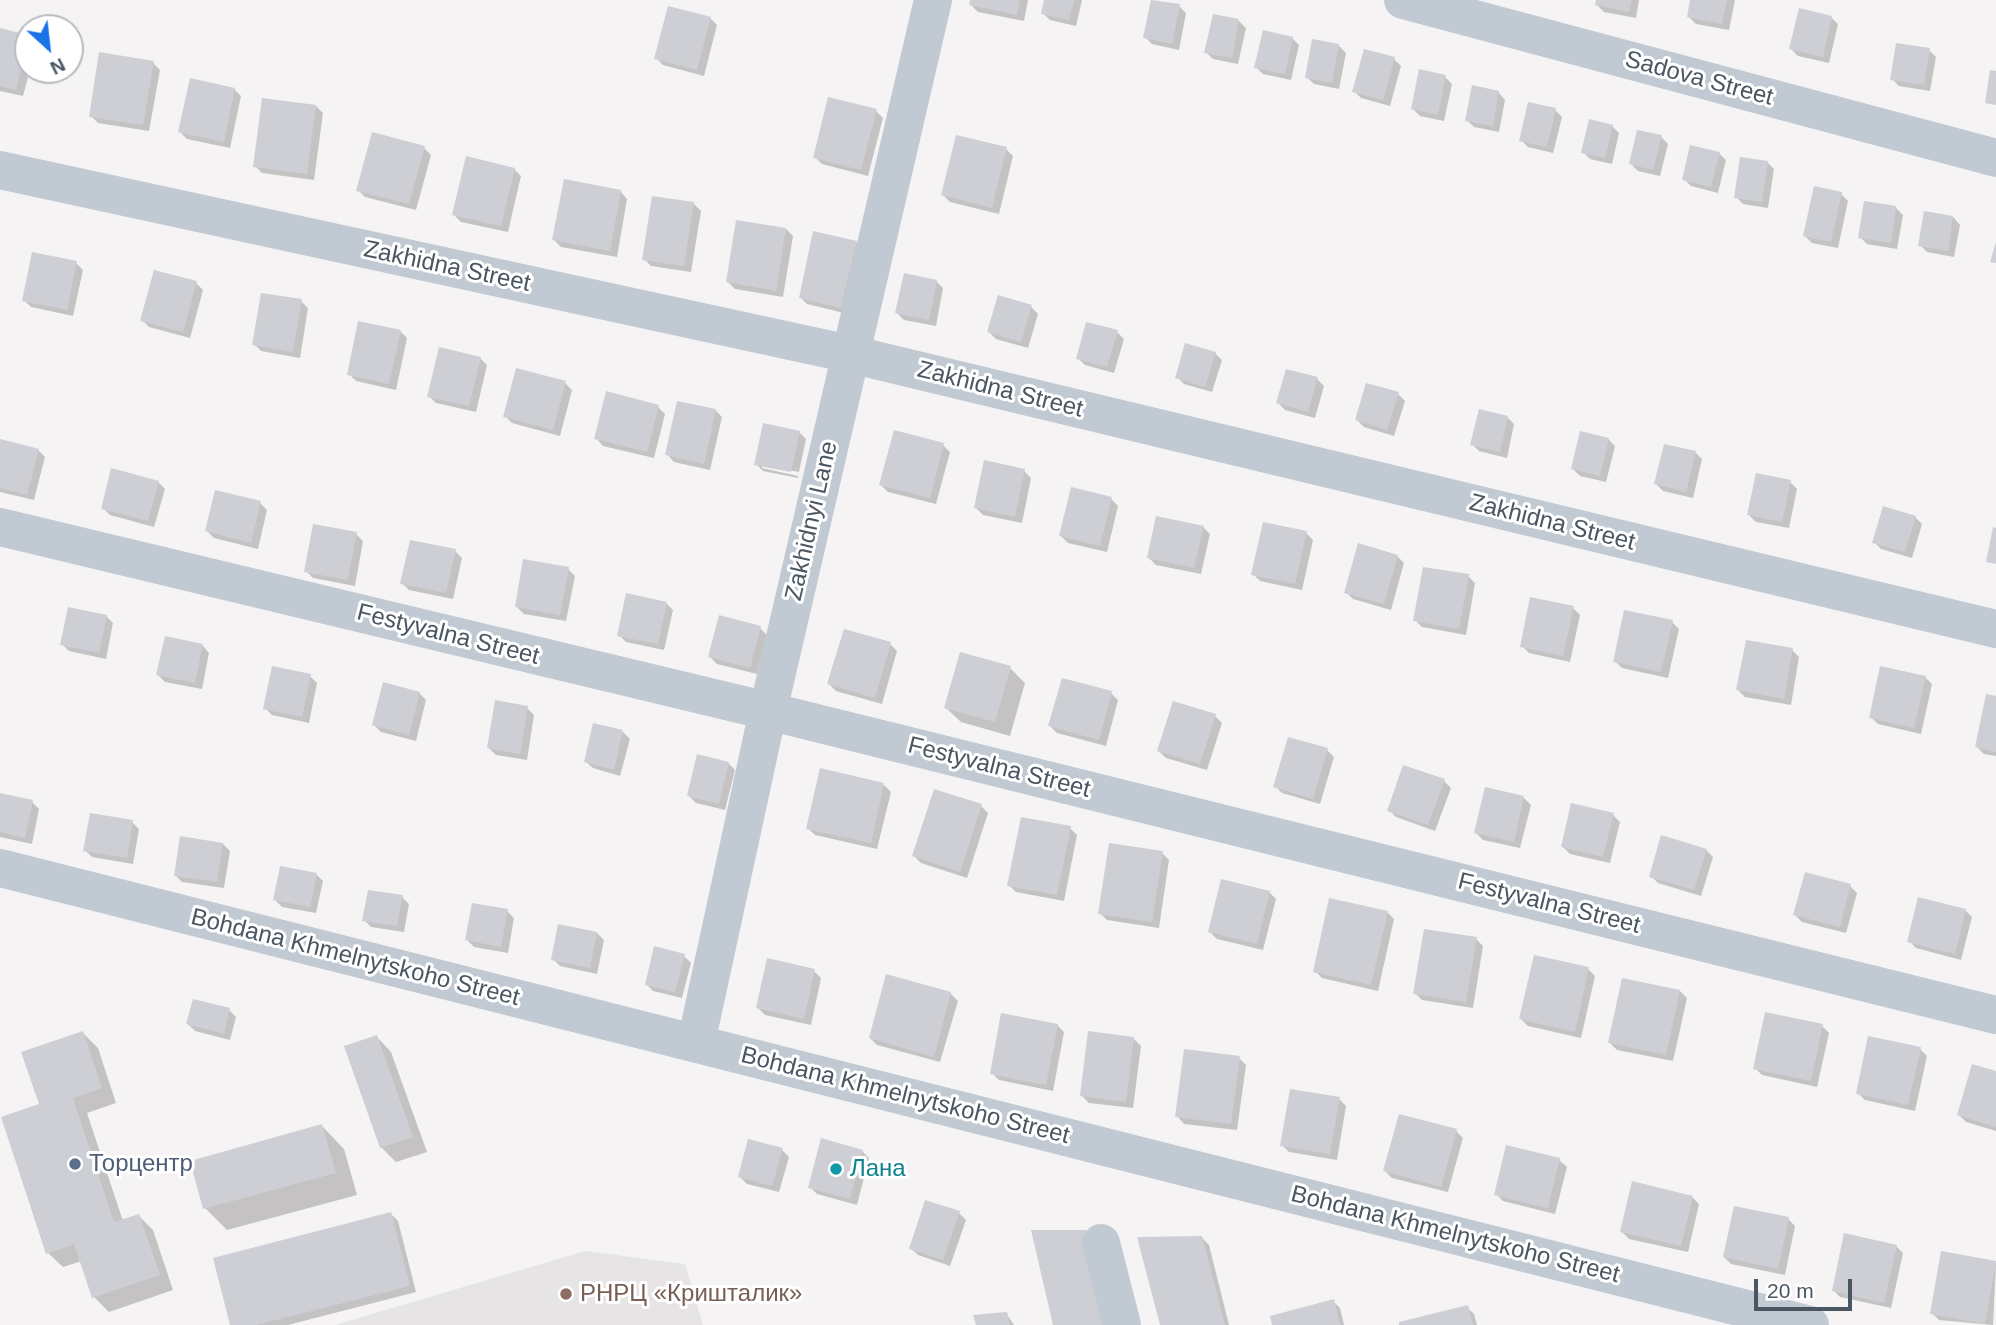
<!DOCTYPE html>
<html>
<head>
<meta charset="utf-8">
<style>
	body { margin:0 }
	#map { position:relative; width:1996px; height:1325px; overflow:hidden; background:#f5f3f3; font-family:Helvetica,sans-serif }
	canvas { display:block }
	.north { position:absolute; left:14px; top:14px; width:70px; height:70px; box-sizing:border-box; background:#fff; border:2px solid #b7bbc0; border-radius:50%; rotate:153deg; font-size:19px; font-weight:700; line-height:28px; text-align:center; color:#4a5661 }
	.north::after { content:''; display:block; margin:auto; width:24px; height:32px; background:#1a73e8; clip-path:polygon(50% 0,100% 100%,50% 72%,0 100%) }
	.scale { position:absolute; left:1754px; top:1279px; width:98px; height:32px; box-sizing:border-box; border:4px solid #4a5661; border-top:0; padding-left:9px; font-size:21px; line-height:24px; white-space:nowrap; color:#4a5661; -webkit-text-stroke:5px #fff; paint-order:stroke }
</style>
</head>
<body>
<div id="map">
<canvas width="1996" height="1325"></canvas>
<div class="north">N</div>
<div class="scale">20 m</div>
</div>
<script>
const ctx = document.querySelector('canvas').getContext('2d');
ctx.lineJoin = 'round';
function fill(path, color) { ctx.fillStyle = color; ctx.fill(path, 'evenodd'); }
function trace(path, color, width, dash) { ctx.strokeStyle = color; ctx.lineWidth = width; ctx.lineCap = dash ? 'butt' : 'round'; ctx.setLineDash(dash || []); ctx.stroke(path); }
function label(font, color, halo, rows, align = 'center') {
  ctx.font = font + ' Helvetica,sans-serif'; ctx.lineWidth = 6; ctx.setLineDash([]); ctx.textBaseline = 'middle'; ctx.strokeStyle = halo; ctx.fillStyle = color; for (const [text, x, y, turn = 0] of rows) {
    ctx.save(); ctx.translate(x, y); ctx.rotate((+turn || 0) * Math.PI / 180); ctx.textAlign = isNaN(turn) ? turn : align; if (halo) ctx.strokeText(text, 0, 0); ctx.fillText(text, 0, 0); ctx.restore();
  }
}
fill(new Path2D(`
	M 585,1251 L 685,1264 L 703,1325 L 335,1325 Z`), '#e6e4e5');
fill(new Path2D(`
	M 972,0 L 1028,0 L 1024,21 L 978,12 L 971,5 Z
	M 1046,0 L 1082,0 L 1076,26 L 1050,20 L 1043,13 Z
	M 1598,0 L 1639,0 L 1636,18 L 1604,12 L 1597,5 Z
	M 1692,0 L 1735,0 L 1729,30 L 1696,24 L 1689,17 Z
	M 1179,6 L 1186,13 L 1179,50 L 1152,44 L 1145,37 Z
	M 1831,17 L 1838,24 L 1829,63 L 1798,56 L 1791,49 Z
	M 710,18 L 717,25 L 704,76 L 663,65 L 656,58 Z
	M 1239,21 L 1246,28 L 1238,64 L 1213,59 L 1206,52 Z
	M 0,30 L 28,37 L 30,70 L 23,96 L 0,91 Z
	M 1292,38 L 1299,45 L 1291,80 L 1263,74 L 1256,67 Z
	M 1339,46 L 1346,53 L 1339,89 L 1314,84 L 1307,77 Z
	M 1929,50 L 1936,57 L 1930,91 L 1899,86 L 1892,79 Z
	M 1394,59 L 1401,66 L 1390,106 L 1361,98 L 1354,91 Z
	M 153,63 L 160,70 L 149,131 L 98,123 L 91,116 Z
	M 1445,77 L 1452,84 L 1444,121 L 1420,116 L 1413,109 Z
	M 234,89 L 241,96 L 230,148 L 187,139 L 180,132 Z
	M 1498,92 L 1505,100 L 1499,132 L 1474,127 L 1467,120 Z
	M 316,106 L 323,113 L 314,180 L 262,173 L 255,166 Z
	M 1555,110 L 1562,117 L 1553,153 L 1528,147 L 1521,140 Z
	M 876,111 L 883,118 L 868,176 L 822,164 L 815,157 Z
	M 1612,126 L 1619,133 L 1612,164 L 1590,159 L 1583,152 Z
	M 1661,137 L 1668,144 L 1660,176 L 1638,171 L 1631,164 Z
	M 424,148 L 431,155 L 416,210 L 365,197 L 358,190 Z
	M 1006,149 L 1013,156 L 999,214 L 950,202 L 943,195 Z
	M 1719,153 L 1726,160 L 1718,193 L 1691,186 L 1684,179 Z
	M 1767,162 L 1774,169 L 1768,208 L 1743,204 L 1736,197 Z
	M 514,169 L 521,176 L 508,232 L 461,222 L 454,215 Z
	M 620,191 L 627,199 L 617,257 L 561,247 L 554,240 Z
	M 1841,194 L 1848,201 L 1838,248 L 1812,243 L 1805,236 Z
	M 694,204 L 701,211 L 691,272 L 651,266 L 644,259 Z
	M 1896,208 L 1903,215 L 1897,249 L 1867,244 L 1860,237 Z
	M 1953,217 L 1960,225 L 1954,257 L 1927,252 L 1920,245 Z
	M 786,229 L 793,236 L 783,297 L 735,289 L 728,282 Z
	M 856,242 L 863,249 L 848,314 L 807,304 L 800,297 Z
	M 76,263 L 83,270 L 73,316 L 31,307 L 24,300 Z
	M 936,281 L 943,288 L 936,326 L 904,320 L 897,313 Z
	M 196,283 L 203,290 L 190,338 L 149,327 L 142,320 Z
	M 301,301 L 308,308 L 300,358 L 261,351 L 254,344 Z
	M 1031,307 L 1038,314 L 1028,348 L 996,339 L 989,332 Z
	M 400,331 L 407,338 L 396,390 L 356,381 L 349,374 Z
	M 1117,332 L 1124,339 L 1114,373 L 1085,365 L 1078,358 Z
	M 1215,353 L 1222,360 L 1212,392 L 1184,384 L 1177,377 Z
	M 480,358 L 487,365 L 476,412 L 436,403 L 429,396 Z
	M 1317,379 L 1324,386 L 1315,418 L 1285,410 L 1278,403 Z
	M 565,383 L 572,390 L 560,436 L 512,423 L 505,416 Z
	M 1398,394 L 1405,401 L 1394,436 L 1364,427 L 1357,420 Z
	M 658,407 L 665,414 L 654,458 L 603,446 L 596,438 Z
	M 715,410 L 722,417 L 710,470 L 674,462 L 667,454 Z
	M 1507,417 L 1514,424 L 1507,458 L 1479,451 L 1472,444 Z
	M 799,432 L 806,439 L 799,472 L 762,465 L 762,468 L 798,476 L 798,478 L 763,471 L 756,464 Z
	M 1608,439 L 1615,446 L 1606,482 L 1580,476 L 1573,469 Z
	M 0,441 L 38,450 L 45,457 L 34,500 L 0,492 Z
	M 943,445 L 950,452 L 936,504 L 888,492 L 881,485 Z
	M 1695,452 L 1702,459 L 1693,498 L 1663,491 L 1656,484 Z
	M 1024,471 L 1031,478 L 1022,523 L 983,515 L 976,508 Z
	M 158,482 L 165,489 L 154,527 L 110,515 L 103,508 Z
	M 1790,482 L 1797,489 L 1789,528 L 1756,522 L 1749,515 Z
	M 1111,499 L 1118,506 L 1107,552 L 1068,543 L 1061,536 Z
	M 260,503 L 267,510 L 258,549 L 214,538 L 207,531 Z
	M 1915,517 L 1922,524 L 1912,558 L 1881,549 L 1874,542 Z
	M 1203,527 L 1210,534 L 1201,574 L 1156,565 L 1149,558 Z
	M 1306,533 L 1313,540 L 1302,590 L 1260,581 L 1253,574 Z
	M 356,534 L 363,541 L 355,586 L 313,578 L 306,571 Z
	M 455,551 L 462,558 L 453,599 L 409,590 L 402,583 Z
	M 1397,556 L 1404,563 L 1391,610 L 1353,599 L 1346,592 Z
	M 568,569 L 575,576 L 566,621 L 524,614 L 517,607 Z
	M 1468,576 L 1475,583 L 1466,635 L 1422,627 L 1415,620 Z
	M 666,603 L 673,610 L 664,650 L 626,642 L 619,635 Z
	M 1573,608 L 1580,615 L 1570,662 L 1529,653 L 1522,646 Z
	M 106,616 L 113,623 L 106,659 L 69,651 L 62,644 Z
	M 1672,622 L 1679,629 L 1668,678 L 1622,668 L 1615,661 Z
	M 760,628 L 767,635 L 757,674 L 717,664 L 710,657 Z
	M 890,644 L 897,651 L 882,704 L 836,691 L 829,684 Z
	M 202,645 L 209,653 L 202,689 L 165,682 L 158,675 Z
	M 1792,650 L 1799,657 L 1791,705 L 1745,697 L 1738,690 Z
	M 1010,668 L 1025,683 L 1010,736 L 961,722 L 946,708 Z
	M 310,676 L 317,683 L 309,723 L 272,715 L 265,708 Z
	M 1925,677 L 1932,684 L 1921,734 L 1878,724 L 1871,717 Z
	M 419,693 L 426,700 L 416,741 L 381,732 L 374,725 Z
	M 1111,693 L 1118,700 L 1106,746 L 1057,733 L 1050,726 Z
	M 1996,698 L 1996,756 L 1984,754 L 1977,747 Z
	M 527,708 L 534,715 L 527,760 L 496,755 L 489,748 Z
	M 1215,716 L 1222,723 L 1207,770 L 1166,758 L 1159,751 Z
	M 623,732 L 630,739 L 620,776 L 593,768 L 585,761 Z
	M 1327,750 L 1334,757 L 1320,804 L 1282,793 L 1275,786 Z
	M 728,763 L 735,770 L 725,810 L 696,803 L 689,796 Z
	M 1444,781 L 1451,788 L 1435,831 L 1396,817 L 1389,810 Z
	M 884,785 L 891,792 L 877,849 L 815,835 L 808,828 Z
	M 1486,789 L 1524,798 L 1531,805 L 1520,848 L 1483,840 L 1476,833 Z
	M 0,795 L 32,802 L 39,809 L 32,844 L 0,837 Z
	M 981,806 L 988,813 L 967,878 L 921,863 L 914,856 Z
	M 1613,815 L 1620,822 L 1610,863 L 1570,854 L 1563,847 Z
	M 132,822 L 139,829 L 133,864 L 92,857 L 85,850 Z
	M 1070,828 L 1077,835 L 1064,901 L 1016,892 L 1009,885 Z
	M 223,844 L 230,851 L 224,888 L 182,882 L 175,875 Z
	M 1706,850 L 1713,857 L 1701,896 L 1658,883 L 1651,876 Z
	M 1162,853 L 1169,860 L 1159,928 L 1107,920 L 1100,913 Z
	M 316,874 L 323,881 L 316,913 L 282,907 L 275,900 Z
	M 1850,886 L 1857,893 L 1846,933 L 1802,922 L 1795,915 Z
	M 1269,892 L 1276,899 L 1263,950 L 1217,939 L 1210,932 Z
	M 402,897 L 409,904 L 404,932 L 371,927 L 364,920 Z
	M 1965,910 L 1972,917 L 1961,960 L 1916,948 L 1909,941 Z
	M 507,911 L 514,918 L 508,953 L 474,947 L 467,940 Z
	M 1387,912 L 1394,919 L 1378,991 L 1322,978 L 1315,971 Z
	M 597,933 L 604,940 L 597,974 L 560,966 L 553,959 Z
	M 1476,939 L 1483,946 L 1473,1008 L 1422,1000 L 1415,993 Z
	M 684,956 L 691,963 L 682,998 L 653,991 L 646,984 Z
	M 1588,969 L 1595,976 L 1581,1038 L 1528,1026 L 1521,1019 Z
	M 814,971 L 821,978 L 811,1025 L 765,1015 L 758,1008 Z
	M 888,976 L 951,994 L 958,1001 L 940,1062 L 877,1045 L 870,1038 Z
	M 1680,991 L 1687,998 L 1673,1061 L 1617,1050 L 1610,1043 Z
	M 229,1010 L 236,1017 L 230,1040 L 195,1031 L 188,1024 Z
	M 1057,1025 L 1064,1032 L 1053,1091 L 999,1080 L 992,1073 Z
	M 1822,1026 L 1829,1033 L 1817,1087 L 1762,1075 L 1755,1068 Z
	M 83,1033 L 98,1048 L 116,1103 L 87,1113 L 123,1221 L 139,1216 L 153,1230 L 173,1290 L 109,1312 L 94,1297 L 82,1261 L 63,1267 L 48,1253 L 41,1105 Z
	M 377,1037 L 391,1052 L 427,1152 L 396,1162 L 381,1147 Z
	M 1134,1039 L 1141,1046 L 1133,1108 L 1089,1103 L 1082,1096 Z
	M 1920,1049 L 1927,1056 L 1915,1111 L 1865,1100 L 1858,1093 Z
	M 1239,1058 L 1246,1065 L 1237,1130 L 1184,1124 L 1177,1116 Z
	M 1996,1073 L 1996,1131 L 1966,1122 L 1959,1115 Z
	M 1339,1099 L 1346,1106 L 1337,1160 L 1289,1152 L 1282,1145 Z
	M 322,1126 L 344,1149 L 357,1195 L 227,1230 L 205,1208 Z
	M 1456,1131 L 1463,1138 L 1448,1192 L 1392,1178 L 1385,1171 Z
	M 782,1150 L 789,1157 L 779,1192 L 747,1184 L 740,1177 Z
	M 862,1151 L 869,1158 L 857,1205 L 817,1194 L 810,1187 Z
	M 1559,1160 L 1567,1167 L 1555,1214 L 1503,1201 L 1496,1194 Z
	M 1692,1197 L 1699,1204 L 1688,1252 L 1629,1239 L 1622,1232 Z
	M 959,1213 L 966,1220 L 950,1266 L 918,1255 L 911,1248 Z
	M 391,1214 L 398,1221 L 416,1292 L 288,1325 L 232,1325 Z
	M 1788,1219 L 1795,1226 L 1785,1275 L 1731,1264 L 1724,1257 Z
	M 1202,1238 L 1209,1245 L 1229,1325 L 1162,1325 Z
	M 1896,1246 L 1903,1253 L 1891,1308 L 1840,1297 L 1833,1290 Z
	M 1943,1254 L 1996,1263 L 1993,1325 L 1939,1320 L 1932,1313 Z
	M 1333,1301 L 1340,1308 L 1344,1325 L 1274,1325 Z
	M 1467,1307 L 1474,1314 L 1477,1325 L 1401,1325 Z
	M 1006,1313 L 1014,1325 L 977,1325 Z`), '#0003');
fill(new Path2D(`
	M 970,0 L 1020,0 L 1017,15 L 969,5 Z
	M 1044,0 L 1074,0 L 1069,20 L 1041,14 Z
	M 1151,0 L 1180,4 L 1172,44 L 1143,38 Z
	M 1596,0 L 1632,0 L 1629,12 L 1595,5 Z
	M 1690,0 L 1727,0 L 1722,24 L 1687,17 Z
	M 668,6 L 711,17 L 697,70 L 654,59 Z
	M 1799,8 L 1832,16 L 1823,57 L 1789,49 Z
	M 1213,14 L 1239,19 L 1232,58 L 1204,53 Z
	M 0,28 L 28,35 L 16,90 L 0,86 Z
	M 1263,30 L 1293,37 L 1285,74 L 1254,68 Z
	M 1312,39 L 1339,44 L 1332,83 L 1305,78 Z
	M 1896,43 L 1930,48 L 1924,85 L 1890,80 Z
	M 1364,49 L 1395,57 L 1383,100 L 1352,92 Z
	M 99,52 L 154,61 L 143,125 L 89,117 Z
	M 1419,69 L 1446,75 L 1438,115 L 1411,109 Z
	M 1990,70 L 1996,71 L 1996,105 L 1985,103 Z
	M 190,78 L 235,88 L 224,142 L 178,132 Z
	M 1472,85 L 1499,91 L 1493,126 L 1465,121 Z
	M 828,97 L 877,109 L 861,170 L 813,158 Z
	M 262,98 L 316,105 L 307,174 L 253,167 Z
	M 1528,102 L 1556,108 L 1547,147 L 1519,141 Z
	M 1589,119 L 1613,125 L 1605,158 L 1581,153 Z
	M 1637,130 L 1662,135 L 1653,170 L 1629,164 Z
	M 372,132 L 425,146 L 409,204 L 356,191 Z
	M 956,135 L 1007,147 L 992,208 L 941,195 Z
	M 1690,145 L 1720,152 L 1711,187 L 1682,180 Z
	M 466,156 L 515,168 L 501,226 L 452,215 Z
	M 1740,157 L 1768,161 L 1762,202 L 1734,198 Z
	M 564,179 L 621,190 L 610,251 L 552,240 Z
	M 1814,186 L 1842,192 L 1831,242 L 1803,236 Z
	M 652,196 L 694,202 L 684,266 L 642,260 Z
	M 1864,201 L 1896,206 L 1891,243 L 1858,238 Z
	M 1924,211 L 1953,216 L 1948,251 L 1918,246 Z
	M 736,220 L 786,228 L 776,291 L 726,282 Z
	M 813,231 L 857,241 L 841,308 L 799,298 Z
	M 1996,242 L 1996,263 L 1990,262 Z
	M 32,252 L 77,261 L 67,310 L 22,301 Z
	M 154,270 L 197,281 L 183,332 L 140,321 Z
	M 904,273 L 937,280 L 929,320 L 895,313 Z
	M 261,293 L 302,299 L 293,352 L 252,345 Z
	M 998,295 L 1032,305 L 1021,342 L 987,332 Z
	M 358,321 L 401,330 L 389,384 L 347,375 Z
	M 1086,322 L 1118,330 L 1107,367 L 1076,359 Z
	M 1185,343 L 1216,352 L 1205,387 L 1175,378 Z
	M 439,347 L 481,357 L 469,406 L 427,397 Z
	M 516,368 L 566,381 L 553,430 L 503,417 Z
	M 1286,369 L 1318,377 L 1308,412 L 1276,403 Z
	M 1366,383 L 1399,392 L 1387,430 L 1355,420 Z
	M 606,391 L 659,405 L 647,452 L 594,439 Z
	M 677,401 L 716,409 L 704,464 L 665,455 Z
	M 1479,409 L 1508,416 L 1500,452 L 1470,445 Z
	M 763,423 L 800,431 L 791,472 L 754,465 Z
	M 894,430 L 944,443 L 930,498 L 879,485 Z
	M 1580,431 L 1609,438 L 1600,476 L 1571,469 Z
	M 0,439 L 39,449 L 27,495 L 0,488 Z
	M 1664,444 L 1696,451 L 1686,492 L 1654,484 Z
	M 984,460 L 1025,469 L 1015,517 L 974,508 Z
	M 111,468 L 159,481 L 148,521 L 101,509 Z
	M 1756,473 L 1791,480 L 1782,522 L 1747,515 Z
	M 1071,487 L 1112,497 L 1100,546 L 1059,536 Z
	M 215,490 L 261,501 L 251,543 L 205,531 Z
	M 1883,506 L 1916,516 L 1905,552 L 1872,543 Z
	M 1156,516 L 1204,526 L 1194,568 L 1147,558 Z
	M 1263,522 L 1307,531 L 1295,584 L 1251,575 Z
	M 313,524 L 357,532 L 348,580 L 304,572 Z
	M 1993,527 L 1996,528 L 1996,564 L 1986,562 Z
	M 410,540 L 456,549 L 446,593 L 400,584 Z
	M 1358,543 L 1398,555 L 1384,604 L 1344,593 Z
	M 523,559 L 569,567 L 560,615 L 515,607 Z
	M 1423,567 L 1469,574 L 1459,629 L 1413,621 Z
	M 626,593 L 667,602 L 658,644 L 617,636 Z
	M 1530,597 L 1574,606 L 1563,656 L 1520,647 Z
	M 68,607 L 107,615 L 99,653 L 60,645 Z
	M 1624,610 L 1673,620 L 1661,672 L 1613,662 Z
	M 719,615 L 761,626 L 750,668 L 708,657 Z
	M 844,629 L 891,642 L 875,698 L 827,684 Z
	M 165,636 L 203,644 L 195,683 L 156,675 Z
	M 1746,640 L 1793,648 L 1784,699 L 1736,690 Z
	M 960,652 L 1011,666 L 995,722 L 944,708 Z
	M 272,666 L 311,674 L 302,717 L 263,709 Z
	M 1880,666 L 1926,676 L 1914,728 L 1869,718 Z
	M 1062,678 L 1112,691 L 1099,740 L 1048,726 Z
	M 383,682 L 420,692 L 409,735 L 372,725 Z
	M 1986,694 L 1996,696 L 1996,752 L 1975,747 Z
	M 495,700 L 528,706 L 520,754 L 487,748 Z
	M 1173,701 L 1216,714 L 1200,764 L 1157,751 Z
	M 593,723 L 623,730 L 614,770 L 584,762 Z
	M 1288,737 L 1328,748 L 1313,799 L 1273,787 Z
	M 697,754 L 729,762 L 719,804 L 687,796 Z
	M 1403,765 L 1445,779 L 1428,825 L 1387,811 Z
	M 820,768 L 884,783 L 871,843 L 806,829 Z
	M 1485,787 L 1524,796 L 1514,842 L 1474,833 Z
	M 934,789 L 982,804 L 960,872 L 912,856 Z
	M 0,793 L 33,800 L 25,838 L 0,832 Z
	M 1571,803 L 1614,813 L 1603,857 L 1561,847 Z
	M 90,813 L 133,820 L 127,858 L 83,851 Z
	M 1021,817 L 1071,826 L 1057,895 L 1007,886 Z
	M 1661,835 L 1707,849 L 1694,890 L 1649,877 Z
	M 180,836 L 223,843 L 217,882 L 174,876 Z
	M 1109,843 L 1163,851 L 1152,922 L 1098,914 Z
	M 280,866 L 317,873 L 310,907 L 273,900 Z
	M 1805,872 L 1851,884 L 1840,927 L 1793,915 Z
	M 1221,879 L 1270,891 L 1257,944 L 1208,932 Z
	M 368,890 L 403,895 L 397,926 L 362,921 Z
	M 1918,897 L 1966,909 L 1955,954 L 1907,942 Z
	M 1329,898 L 1388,911 L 1371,985 L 1313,972 Z
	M 472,903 L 508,909 L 501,947 L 465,940 Z
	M 558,924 L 597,932 L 590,968 L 551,960 Z
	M 1424,929 L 1477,937 L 1466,1002 L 1413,994 Z
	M 654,946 L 685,954 L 675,992 L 645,985 Z
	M 1534,955 L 1589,967 L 1575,1032 L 1519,1019 Z
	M 767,958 L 815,969 L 804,1019 L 756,1008 Z
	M 886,974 L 951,992 L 934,1057 L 869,1038 Z
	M 1622,978 L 1680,990 L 1666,1055 L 1608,1043 Z
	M 193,999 L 230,1008 L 224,1034 L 186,1024 Z
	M 1765,1012 L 1823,1024 L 1811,1081 L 1753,1069 Z
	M 1001,1013 L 1058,1024 L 1046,1085 L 990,1074 Z
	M 83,1031 L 102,1088 L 73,1098 L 114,1222 L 139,1214 L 160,1275 L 92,1298 L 74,1244 L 46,1254 L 1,1117 L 39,1104 L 21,1052 Z
	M 1088,1031 L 1134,1037 L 1126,1102 L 1080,1096 Z
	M 377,1035 L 413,1137 L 380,1148 L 344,1046 Z
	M 1868,1036 L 1921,1047 L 1908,1105 L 1856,1094 Z
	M 1184,1049 L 1240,1056 L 1231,1124 L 1175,1117 Z
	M 1972,1064 L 1996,1071 L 1996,1127 L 1957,1115 Z
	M 1290,1089 L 1340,1097 L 1330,1154 L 1280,1146 Z
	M 1399,1114 L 1457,1129 L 1441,1187 L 1383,1171 Z
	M 322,1124 L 336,1173 L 203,1209 L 190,1161 Z
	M 821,1138 L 863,1150 L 850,1199 L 808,1188 Z
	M 748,1139 L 783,1148 L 772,1186 L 738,1177 Z
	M 1506,1145 L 1560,1158 L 1548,1208 L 1494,1195 Z
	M 1632,1181 L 1693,1196 L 1681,1246 L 1620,1232 Z
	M 925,1200 L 960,1211 L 943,1260 L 909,1249 Z
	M 1734,1206 L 1789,1217 L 1778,1269 L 1723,1257 Z
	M 391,1212 L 410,1286 L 256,1325 L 230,1325 L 213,1258 Z
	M 1031,1230 L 1086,1230 L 1108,1325 L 1053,1325 Z
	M 1844,1233 L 1897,1245 L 1884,1303 L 1832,1291 Z
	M 1202,1236 L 1225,1325 L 1160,1325 L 1137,1237 Z
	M 1941,1251 L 1996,1261 L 1985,1324 L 1930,1314 Z
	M 1334,1299 L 1340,1325 L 1272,1325 L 1270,1316 Z
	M 1468,1305 L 1473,1325 L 1399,1325 L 1399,1322 Z
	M 1007,1312 L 1010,1325 L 976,1325 L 973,1315 Z`), '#cdcfd5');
trace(new Path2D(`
	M 1403,0 L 1996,158
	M 0,170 L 850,354 L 1996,629
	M 0,527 L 768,711 L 1996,1015
	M 0,868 L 1810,1325
	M 696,1043 L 768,711 L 933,0
	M 1101,1243 L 1122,1325`), '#c1cad2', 38);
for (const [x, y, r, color] of [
	[75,1164,7,"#5c6f8a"],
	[836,1169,7,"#0f9aa8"],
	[566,1294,7,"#8d6e63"]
]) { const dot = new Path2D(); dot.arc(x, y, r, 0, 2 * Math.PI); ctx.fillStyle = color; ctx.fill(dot); trace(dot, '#fff', 2.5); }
label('24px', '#4a5661', '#fff', [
	["Sadova Street",1699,79,15],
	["Zakhidna Street",447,267,12],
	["Zakhidna Street",1000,390,14],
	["Zakhidnyi Lane",812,521,-77],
	["Zakhidna Street",1552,523,14],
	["Festyvalna Street",448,635,14],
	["Festyvalna Street",999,768,14],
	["Festyvalna Street",1549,904,14],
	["Bohdana Khmelnytskoho Street",355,958,14],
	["Bohdana Khmelnytskoho Street",905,1096,14],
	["Bohdana Khmelnytskoho Street",1455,1235,14]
]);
label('24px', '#4e5e75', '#fff', [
	["Торцентр",89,1164]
], 'left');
label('24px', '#0d838f', '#fff', [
	["Лана",850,1169]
], 'left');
label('24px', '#785e54', '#fff', [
	["РНРЦ «Кришталик»",580,1294]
], 'left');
</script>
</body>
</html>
